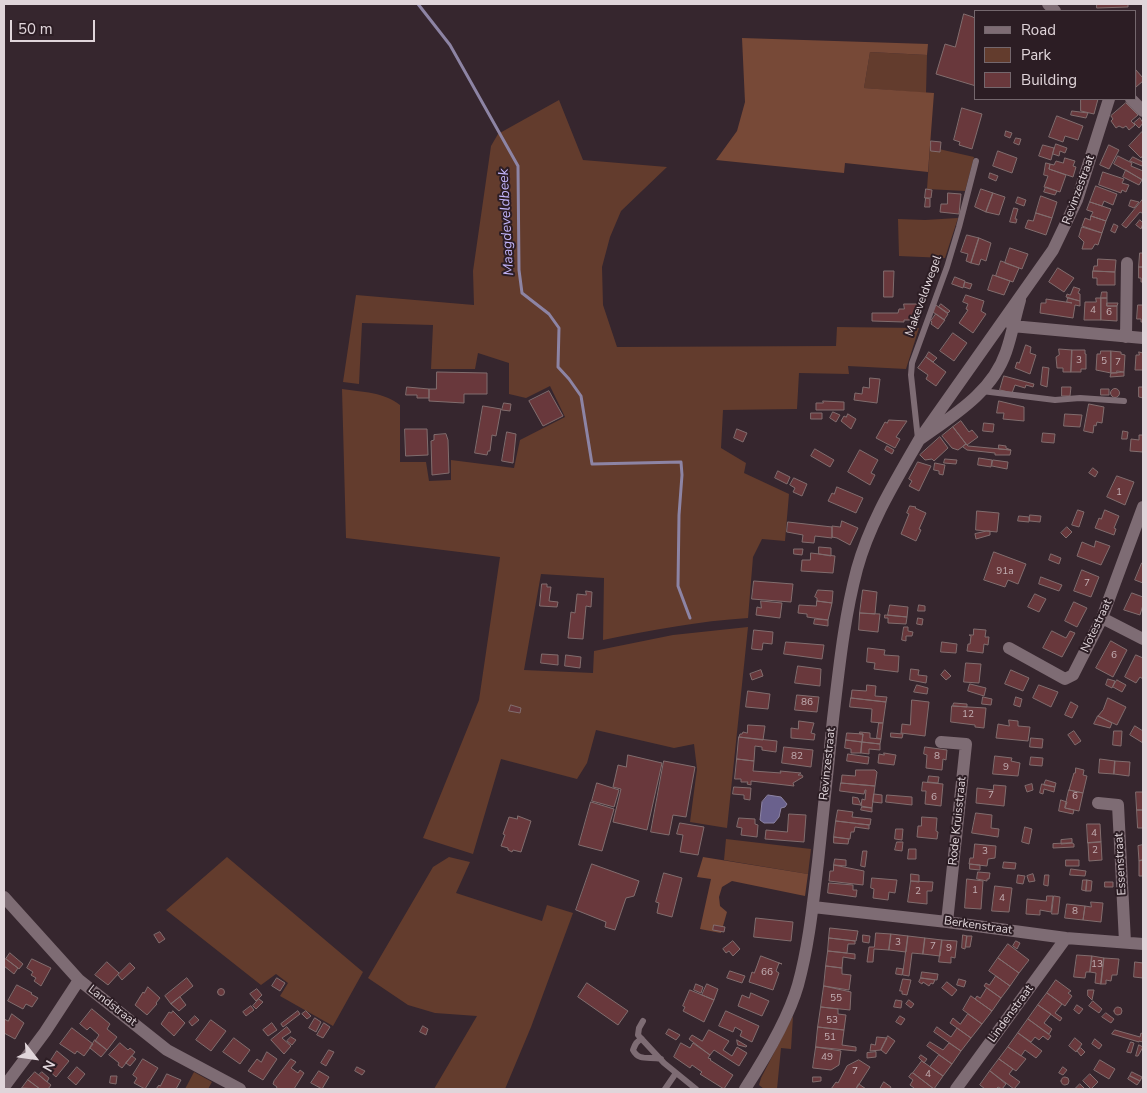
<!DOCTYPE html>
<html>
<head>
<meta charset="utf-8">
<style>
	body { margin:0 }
	#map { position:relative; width:1147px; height:1093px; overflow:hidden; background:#36262e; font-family:"Nunito Sans",sans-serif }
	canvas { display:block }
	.frame { position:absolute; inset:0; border:5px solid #e0d5da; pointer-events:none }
	.legend { position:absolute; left:974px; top:10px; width:162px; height:90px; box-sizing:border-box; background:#2c1d24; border:1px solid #74676d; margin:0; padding:6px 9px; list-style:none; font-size:15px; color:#e0d5da }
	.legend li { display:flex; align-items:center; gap:10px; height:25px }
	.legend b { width:25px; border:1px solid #74676d }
	.north { position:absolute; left:10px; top:1033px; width:50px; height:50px; -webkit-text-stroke:4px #2c1d24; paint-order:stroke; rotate:120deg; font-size:14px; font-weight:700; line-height:20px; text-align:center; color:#e0d5da }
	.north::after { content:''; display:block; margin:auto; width:18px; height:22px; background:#e0d5da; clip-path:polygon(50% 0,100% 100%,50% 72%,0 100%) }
	.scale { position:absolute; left:10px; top:20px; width:85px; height:22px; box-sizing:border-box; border:2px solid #e0d5da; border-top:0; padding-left:6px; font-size:15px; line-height:18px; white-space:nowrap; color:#e0d5da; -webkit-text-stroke:4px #2c1d24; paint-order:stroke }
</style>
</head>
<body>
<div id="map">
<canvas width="1147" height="1093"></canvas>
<div class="frame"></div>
<ul class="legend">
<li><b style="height:6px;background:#7e6c74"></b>Road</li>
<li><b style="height:14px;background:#633c2d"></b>Park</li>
<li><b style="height:14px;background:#69383c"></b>Building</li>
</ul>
<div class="north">N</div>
<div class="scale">50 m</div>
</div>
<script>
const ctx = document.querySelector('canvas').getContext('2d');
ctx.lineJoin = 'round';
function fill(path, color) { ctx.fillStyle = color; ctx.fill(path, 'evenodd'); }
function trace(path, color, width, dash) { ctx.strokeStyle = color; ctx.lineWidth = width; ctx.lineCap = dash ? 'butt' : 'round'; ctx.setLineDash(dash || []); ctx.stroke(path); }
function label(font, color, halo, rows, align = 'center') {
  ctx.font = font + ' "Nunito Sans",sans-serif'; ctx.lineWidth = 4; ctx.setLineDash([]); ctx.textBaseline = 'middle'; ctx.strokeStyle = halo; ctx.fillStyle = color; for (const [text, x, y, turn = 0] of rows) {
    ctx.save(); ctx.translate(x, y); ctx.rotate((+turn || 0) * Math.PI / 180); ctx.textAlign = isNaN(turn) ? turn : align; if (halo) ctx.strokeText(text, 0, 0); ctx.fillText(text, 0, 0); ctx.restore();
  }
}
fill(new Path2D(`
	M 870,52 L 927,55 L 926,93 L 864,88 Z
	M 559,100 L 583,160 L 667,167 L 621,211 L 610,237 L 602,267 L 603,305 L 617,347 L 836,346 L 837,327 L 919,328 L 906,369 L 848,366 L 849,374 L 799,373 L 797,409 L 723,410 L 721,448 L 746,463 L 744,473 L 789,494 L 785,541 L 762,539 L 753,557 L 748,618 C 699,621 652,630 603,640 L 604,578 L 541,574 L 524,670 L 593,673 L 594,651 L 673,635 L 748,627 L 727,828 L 690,822 L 697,769 L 694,744 L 674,748 L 596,730 L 587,763 L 577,779 L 501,759 L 473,854 L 423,838 L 479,700 L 500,557 L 346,538 L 342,389 C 362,392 384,392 400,405 L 400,462 L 426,462 L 429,481 L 451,480 L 451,460 L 514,468 L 520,440 L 565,417 L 550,386 L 526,398 L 509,394 L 509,363 L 478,353 L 475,369 L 431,369 L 433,325 L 362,323 L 359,384 L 343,382 L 356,295 L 474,305 L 473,271 L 491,146 L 498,134 Z
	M 930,147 L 974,157 L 965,191 L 927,189 Z
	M 958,218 L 945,258 L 899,256 L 898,219 L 925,220 Z
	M 726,839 L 811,849 L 808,874 L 724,860 Z
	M 227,857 L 363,972 L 333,1026 L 280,996 L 288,983 L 276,974 L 261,985 L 166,910 Z
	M 449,857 L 470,862 L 456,893 L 542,921 L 547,905 L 573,913 L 531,1027 L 505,1089 L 434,1089 L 477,1016 L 435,1013 L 408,1005 L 368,978 L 433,867 Z
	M 793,1016 L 791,1049 L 781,1048 L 777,1089 L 764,1089 L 759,1085 L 761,1078 Z
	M 194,1072 L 212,1082 L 208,1089 L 185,1089 Z`), '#633c2d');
fill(new Path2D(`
	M 742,38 L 928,44 L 927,55 L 870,52 L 864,88 L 934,93 L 928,172 L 845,163 L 844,173 L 716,160 L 737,131 L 745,102 Z
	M 703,857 L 808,874 L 805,896 L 732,881 L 722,887 L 719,897 L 720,906 L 727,912 L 721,933 L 700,929 L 711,879 L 697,877 Z`), '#774937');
const water = new Path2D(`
	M 768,795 L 781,797 L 787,804 L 785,807 L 781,808 L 779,817 L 774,823 L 764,823 L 760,820 L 762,802 Z`);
fill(water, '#6a618d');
trace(water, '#8d84a4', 1);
trace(new Path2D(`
	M 418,4 L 450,45 L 518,166 L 519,270 L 522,293 L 549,314 L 559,328 L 558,367 L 569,379 L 581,396 L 592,464 L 681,462 L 682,475 L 679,515 L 678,586 L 690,618`), '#8d84a4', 3);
const building = new Path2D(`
	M 1097,4 L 1128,4 L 1128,7 L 1097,8 Z
	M 964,14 L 973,17 L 976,20 L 976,86 L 936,74 L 945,44 L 955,47 Z
	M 1136,70 L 1143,78 L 1143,81 L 1136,87 Z
	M 1081,99 L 1098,99 L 1094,114 L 1081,111 Z
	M 1126,103 L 1138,115 L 1131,121 L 1135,125 L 1129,130 L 1126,126 L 1123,128 L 1119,126 L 1116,128 L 1111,121 L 1113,119 L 1111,116 Z
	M 962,108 L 982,114 L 972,149 L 959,145 L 960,142 L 954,140 Z
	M 1072,111 L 1088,113 L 1086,118 L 1071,115 Z
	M 1057,116 L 1083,126 L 1078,140 L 1065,136 L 1063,142 L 1049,137 Z
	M 1140,118 L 1143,123 L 1139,128 L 1134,123 Z
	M 1006,131 L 1012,133 L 1010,138 L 1005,136 Z
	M 1142,132 L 1143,134 L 1143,155 L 1141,158 L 1129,146 Z
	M 1016,138 L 1021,139 L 1019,145 L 1014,143 Z
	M 931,141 L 941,142 L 940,152 L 931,151 Z
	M 1056,144 L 1067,148 L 1065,153 L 1060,151 L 1059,156 L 1053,154 Z
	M 1043,145 L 1054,148 L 1051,160 L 1039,156 Z
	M 1109,145 L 1119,150 L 1109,169 L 1100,165 Z
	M 998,151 L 1017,158 L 1012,173 L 993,166 Z
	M 1118,156 L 1132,163 L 1131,166 L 1143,171 L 1143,180 L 1114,164 Z
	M 1133,157 L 1143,162 L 1142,166 L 1130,161 Z
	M 1065,158 L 1075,161 L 1073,166 L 1076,167 L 1073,177 L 1049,169 L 1050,164 L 1054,165 L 1056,161 L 1063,163 Z
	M 1046,163 L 1050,164 L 1049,169 L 1066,175 L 1060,192 L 1044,187 L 1048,176 L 1044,175 Z
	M 1126,170 L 1142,180 L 1139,185 L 1123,177 Z
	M 1103,172 L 1124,179 L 1122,183 L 1129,185 L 1126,192 L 1122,190 L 1121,193 L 1099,185 Z
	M 990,173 L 998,176 L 996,181 L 989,178 Z
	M 1096,186 L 1117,194 L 1113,205 L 1104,201 L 1102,206 L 1090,202 Z
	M 1046,187 L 1057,191 L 1055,195 L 1044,192 Z
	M 926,189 L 932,190 L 931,198 L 925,198 Z
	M 981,189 L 993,193 L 986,212 L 975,207 Z
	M 948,193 L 961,194 L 959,214 L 940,212 L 941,204 L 947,204 Z
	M 993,193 L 1005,197 L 999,215 L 986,212 Z
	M 1041,196 L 1057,202 L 1052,218 L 1036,213 Z
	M 1018,197 L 1026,200 L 1024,206 L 1016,203 Z
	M 926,198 L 930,199 L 930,207 L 925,207 Z
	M 1143,199 L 1143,212 L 1142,213 L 1140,212 L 1126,228 L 1122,225 Z
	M 1131,200 L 1139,202 L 1134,208 L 1129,206 Z
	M 1090,202 L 1111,209 L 1106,221 L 1091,216 L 1093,212 L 1087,210 Z
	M 1014,208 L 1018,209 L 1015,219 L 1017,219 L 1016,223 L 1010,222 Z
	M 1036,213 L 1052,218 L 1046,235 L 1025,228 L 1028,220 L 1033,221 Z
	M 1091,216 L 1106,221 L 1102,233 L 1082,226 L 1085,218 L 1090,220 Z
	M 1140,220 L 1143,223 L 1141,229 L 1136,225 Z
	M 1114,224 L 1118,226 L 1115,233 L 1111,231 Z
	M 1082,227 L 1102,233 L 1098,245 L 1095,244 L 1092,249 L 1082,249 L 1084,242 L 1079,237 Z
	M 967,235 L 979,238 L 971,263 L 966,261 L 968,254 L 961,252 Z
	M 979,238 L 991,243 L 986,261 L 981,259 L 979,265 L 971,263 Z
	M 1010,248 L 1028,254 L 1022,269 L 1005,263 Z
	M 1140,253 L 1143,253 L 1143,267 L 1139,267 Z
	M 1098,259 L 1116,260 L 1115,272 L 1093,271 L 1094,266 L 1097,266 Z
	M 1001,261 L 1019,268 L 1013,282 L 996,276 Z
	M 1139,267 L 1143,267 L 1143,282 L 1141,282 L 1141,278 L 1139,278 Z
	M 1058,268 L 1074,278 L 1064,292 L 1049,282 Z
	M 884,271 L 894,271 L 893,297 L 884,297 Z
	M 1093,271 L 1115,272 L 1115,285 L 1097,285 L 1097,278 L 1093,278 Z
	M 993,275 L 1010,281 L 1004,295 L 988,290 Z
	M 955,277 L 965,281 L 963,288 L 952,284 Z
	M 965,282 L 972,284 L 970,289 L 964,287 Z
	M 1074,287 L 1080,289 L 1078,293 L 1080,294 L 1080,301 L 1066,297 L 1067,294 L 1070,295 Z
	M 1102,292 L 1107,292 L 1107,298 L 1101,298 Z
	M 966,295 L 984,301 L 981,311 L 986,314 L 973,333 L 959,323 L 968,310 L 966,309 L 968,304 L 963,302 Z
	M 1068,298 L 1080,301 L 1080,306 L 1075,305 L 1073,318 L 1040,313 L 1041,303 L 1046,303 L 1046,299 L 1072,303 L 1067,302 Z
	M 1096,298 L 1101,298 L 1101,320 L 1084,320 L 1085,302 L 1096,302 Z
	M 1101,298 L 1107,298 L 1107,306 L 1117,306 L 1117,321 L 1101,320 Z
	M 1107,303 L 1118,303 L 1117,306 L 1107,306 Z
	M 904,304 L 919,304 L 918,320 L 904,320 L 904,322 L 872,321 L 872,313 L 898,313 L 899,309 L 904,309 Z
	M 941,304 L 950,311 L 948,313 L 939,307 Z
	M 936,305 L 948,314 L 944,320 L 933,312 Z
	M 1138,305 L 1143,305 L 1143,322 L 1141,322 L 1141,319 L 1137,319 Z
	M 936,314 L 945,320 L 938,329 L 931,324 L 932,322 L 931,321 Z
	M 953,333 L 967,343 L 954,361 L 940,351 Z
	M 1026,345 L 1031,347 L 1030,353 L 1036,355 L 1030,374 L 1015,368 L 1017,362 L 1019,363 Z
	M 1059,349 L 1072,350 L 1071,372 L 1063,372 L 1063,368 L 1057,368 L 1056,357 L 1059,355 Z
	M 1072,350 L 1085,350 L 1085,354 L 1086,354 L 1086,369 L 1081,369 L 1081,372 L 1071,372 Z
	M 1101,351 L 1111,351 L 1111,373 L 1096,370 L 1097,354 L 1100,354 Z
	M 1111,351 L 1121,352 L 1121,354 L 1125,355 L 1124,372 L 1111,373 Z
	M 929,352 L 937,358 L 933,362 L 926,357 Z
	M 1139,352 L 1143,353 L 1143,374 L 1143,370 L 1135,370 L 1136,355 L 1139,355 Z
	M 926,357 L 946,372 L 936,386 L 926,379 L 928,375 L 918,368 Z
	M 1043,367 L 1049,368 L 1047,387 L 1041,385 Z
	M 1117,371 L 1124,372 L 1124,376 L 1110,377 L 1111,373 L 1117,373 Z
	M 437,372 L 487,373 L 487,394 L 464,394 L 464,403 L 429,401 L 429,389 L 436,389 Z
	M 1004,376 L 1034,384 L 1033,387 L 1026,385 L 1025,388 L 1015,385 L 1012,393 L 1000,390 Z
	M 870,378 L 880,379 L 877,403 L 854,400 L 855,393 L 862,394 L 863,387 L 869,388 Z
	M 407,387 L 429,389 L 429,398 L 417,398 L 417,395 L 406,395 Z
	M 1062,387 L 1071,387 L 1070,396 L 1062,396 Z
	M 1139,387 L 1143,387 L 1143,398 L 1139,397 Z
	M1110.5 393a4.5 4.5 0 1 1 9 0a4.5 4.5 0 1 1-9 0Z
	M 1101,389 L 1109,389 L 1109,395 L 1101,395 Z
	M 549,391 L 563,416 L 543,426 L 529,401 Z
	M 823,401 L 844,402 L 844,410 L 816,410 L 816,403 L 823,403 Z
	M 999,401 L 1024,407 L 1024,421 L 1003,419 L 1004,413 L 997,413 Z
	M 504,403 L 511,404 L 510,411 L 502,410 Z
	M 1089,404 L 1104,407 L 1102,423 L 1097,422 L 1096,426 L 1094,425 L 1093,433 L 1084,431 Z
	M 483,406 L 501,409 L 496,436 L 492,435 L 490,451 L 488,451 L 487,455 L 475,453 Z
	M 833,412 L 840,415 L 836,422 L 830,418 Z
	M 811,413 L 822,413 L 822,419 L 811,419 Z
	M 848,414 L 856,419 L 851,429 L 841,421 L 844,416 L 846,417 Z
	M 1065,414 L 1082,415 L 1080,427 L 1064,426 Z
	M 889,420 L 907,421 L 896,437 L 900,439 L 895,448 L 876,438 L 885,422 L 887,423 Z
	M 961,421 L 969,432 L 972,430 L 978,437 L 967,445 L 953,427 Z
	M 984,423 L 994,424 L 993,432 L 983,431 Z
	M 1143,423 L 1143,452 L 1130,451 L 1131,439 L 1139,440 L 1139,435 L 1143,435 Z
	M 953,427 L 966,444 L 958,450 L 952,448 L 942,436 Z
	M 405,429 L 427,429 L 428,455 L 406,456 Z
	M 737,429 L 747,433 L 743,442 L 734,438 Z
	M 1123,431 L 1128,432 L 1127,439 L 1122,439 Z
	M 507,432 L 516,434 L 513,463 L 502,461 Z
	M 1043,433 L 1055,434 L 1054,443 L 1042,442 Z
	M 446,434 L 448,440 L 449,473 L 432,475 L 431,441 L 434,440 L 434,435 Z
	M 940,437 L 948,448 L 934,461 L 932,459 L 925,460 L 920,455 Z
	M 966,444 L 968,446 L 1011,450 L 1010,455 L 995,455 L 995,453 L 967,450 L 963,447 Z
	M 999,445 L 1006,446 L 1006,448 L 1011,450 L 999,449 Z
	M 887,446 L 894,450 L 892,454 L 885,450 Z
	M 815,449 L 834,460 L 830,467 L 811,456 Z
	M 860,450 L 878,460 L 871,473 L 875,475 L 870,485 L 848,472 Z
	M 979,458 L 992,460 L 991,467 L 978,465 Z
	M 945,459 L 957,460 L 956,464 L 944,463 Z
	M 993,460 L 1008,462 L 1007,469 L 992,466 Z
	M 918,462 L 931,466 L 919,491 L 909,486 L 912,481 L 909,479 Z
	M 935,463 L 945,465 L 943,475 L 939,474 L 939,471 L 934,470 Z
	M 1093,468 L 1098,472 L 1095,477 L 1089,473 Z
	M 778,471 L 790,477 L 787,484 L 775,478 Z
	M 1117,476 L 1134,482 L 1125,505 L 1107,497 Z
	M 794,478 L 807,484 L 802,496 L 793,492 L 795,488 L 790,485 Z
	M 837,487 L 863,498 L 856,513 L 828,501 L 832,493 L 834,494 Z
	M 910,506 L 916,507 L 915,508 L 926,513 L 919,529 L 921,530 L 916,541 L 901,534 L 909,514 L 907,513 Z
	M 1078,510 L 1084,512 L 1079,527 L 1072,525 Z
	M 1105,510 L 1119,516 L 1114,528 L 1116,529 L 1114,535 L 1095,528 L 1099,518 L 1101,519 Z
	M 977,511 L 999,513 L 997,532 L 976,530 Z
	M 1030,515 L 1041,516 L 1040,522 L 1030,521 Z
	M 1019,516 L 1029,517 L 1029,522 L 1018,521 Z
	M 842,521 L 858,528 L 850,545 L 837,538 L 832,537 L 832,526 L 840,527 Z
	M 788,522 L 832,527 L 832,538 L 815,536 L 814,543 L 802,542 L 803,535 L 787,532 Z
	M 1067,527 L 1072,532 L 1066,538 L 1061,533 Z
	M 987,531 L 990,531 L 990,535 L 976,539 L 975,534 Z
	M 1096,541 L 1110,546 L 1101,565 L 1077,556 L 1082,542 L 1094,547 Z
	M 819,547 L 831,548 L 831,556 L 819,554 Z
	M 794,549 L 803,549 L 802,555 L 794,554 Z
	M 994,552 L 1026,564 L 1018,584 L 1008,580 L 1005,587 L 984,580 Z
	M 811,553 L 835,556 L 833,573 L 801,571 L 802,560 L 810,560 Z
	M 1051,554 L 1061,558 L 1059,564 L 1049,560 Z
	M 1142,563 L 1143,563 L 1143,583 L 1135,580 Z
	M 1082,570 L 1099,577 L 1091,597 L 1074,591 Z
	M 1041,577 L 1062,585 L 1059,591 L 1039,584 Z
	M 754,581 L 793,584 L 791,602 L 752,599 Z
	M 542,584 L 547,584 L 547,587 L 551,587 L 549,601 L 558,602 L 557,607 L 540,606 Z
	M 818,590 L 833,591 L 832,603 L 817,601 L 817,598 L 815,597 Z
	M 863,590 L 877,592 L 875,614 L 860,613 Z
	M 586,591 L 592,592 L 591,607 L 586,606 L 583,639 L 568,638 L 571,612 L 575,613 L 577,594 L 586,595 Z
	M 1132,593 L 1143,597 L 1143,605 L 1140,615 L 1124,610 Z
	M 1035,594 L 1046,599 L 1039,612 L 1028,607 Z
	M 761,601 L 782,603 L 780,618 L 756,615 L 757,607 L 761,608 Z
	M 817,601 L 832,603 L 828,620 L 807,617 L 807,614 L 798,613 L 799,605 L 816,606 Z
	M 1074,602 L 1087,608 L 1077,627 L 1065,621 Z
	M 890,605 L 908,607 L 907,617 L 888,615 Z
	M 919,605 L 925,606 L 925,611 L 918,611 Z
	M 860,613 L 880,614 L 878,632 L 859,630 Z
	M 885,615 L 907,617 L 906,624 L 888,623 L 888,618 L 885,618 Z
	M 918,618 L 923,619 L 922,625 L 917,624 Z
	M 815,619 L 828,620 L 828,626 L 814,624 Z
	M 904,627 L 908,627 L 908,631 L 913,632 L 912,636 L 906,636 L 906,641 L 902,640 Z
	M 974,629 L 986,630 L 985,637 L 989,637 L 988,645 L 984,644 L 983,653 L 967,651 L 968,644 L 970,644 L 971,636 L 969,635 L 973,635 Z
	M 754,630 L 773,632 L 772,644 L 763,643 L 762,650 L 752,649 Z
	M 1052,631 L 1066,638 L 1070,631 L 1075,633 L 1062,657 L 1043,648 Z
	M 1111,641 L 1127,650 L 1113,677 L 1096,668 Z
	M 786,642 L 824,645 L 822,659 L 784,654 Z
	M 942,642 L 957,644 L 956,653 L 941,652 Z
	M 868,648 L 885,650 L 884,655 L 899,656 L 898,672 L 874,669 L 875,663 L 867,662 Z
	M 542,654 L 558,655 L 558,665 L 541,663 Z
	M 566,655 L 581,657 L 580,668 L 565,666 Z
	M 1136,655 L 1143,658 L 1143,679 L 1140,677 L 1136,683 L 1125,677 Z
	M 966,663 L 981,664 L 979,683 L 964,682 Z
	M 798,666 L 821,669 L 820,686 L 795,683 Z
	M 911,669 L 919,670 L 918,675 L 927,676 L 926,683 L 910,680 Z
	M 761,670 L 763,676 L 752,680 L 750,674 Z
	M 945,670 L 951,676 L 946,680 L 941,675 Z
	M 1011,670 L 1029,678 L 1023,691 L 1005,684 Z
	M 1108,679 L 1115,681 L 1112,688 L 1106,685 Z
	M 1117,680 L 1126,685 L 1122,692 L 1113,687 Z
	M 970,684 L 986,688 L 984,696 L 968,691 Z
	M 867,685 L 876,686 L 875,696 L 887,697 L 886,702 L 851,698 L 852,690 L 866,691 Z
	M 917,685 L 928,688 L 927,694 L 914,692 Z
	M 1039,685 L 1058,692 L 1051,707 L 1033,698 Z
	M 748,691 L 770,694 L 768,709 L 746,707 Z
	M 797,695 L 819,697 L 817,712 L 795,710 Z
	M 983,697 L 992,699 L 991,705 L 982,704 Z
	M 1016,697 L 1022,699 L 1020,707 L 1014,705 Z
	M 851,698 L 886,702 L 883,723 L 871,722 L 872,709 L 850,707 Z
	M 1108,698 L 1126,707 L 1117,725 L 1098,716 L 1103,710 Z
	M 912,700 L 929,702 L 925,736 L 901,733 L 902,724 L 910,725 Z
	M 1071,702 L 1078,706 L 1072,718 L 1065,715 Z
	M 954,703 L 967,704 L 967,707 L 953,706 Z
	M 511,705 L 521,708 L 520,713 L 509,711 Z
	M 952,706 L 986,708 L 984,728 L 975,727 L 975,725 L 951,722 Z
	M 1098,716 L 1112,723 L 1110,728 L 1094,724 Z
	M 1009,720 L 1018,721 L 1018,726 L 1030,727 L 1028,741 L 996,738 L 998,724 L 1009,726 Z
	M 799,721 L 814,723 L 811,733 L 815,734 L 814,740 L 791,738 L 791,728 L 798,729 Z
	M 879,723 L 883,723 L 881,739 L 877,738 Z
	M 748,725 L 765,726 L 763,740 L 739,737 L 740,734 L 742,734 L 743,732 L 747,733 Z
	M 1135,726 L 1143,731 L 1143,743 L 1130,735 Z
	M 1074,731 L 1081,741 L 1075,745 L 1068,735 Z
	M 1114,731 L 1122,731 L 1121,746 L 1113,745 Z
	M 860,732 L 870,733 L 870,738 L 881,739 L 880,744 L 862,742 L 863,734 L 860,734 Z
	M 847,733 L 863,734 L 862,742 L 846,740 Z
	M 891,733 L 903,734 L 902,738 L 891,737 Z
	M 739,737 L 777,741 L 776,752 L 762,750 L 762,747 L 755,746 L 754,761 L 737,759 Z
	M 1031,738 L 1043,739 L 1042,748 L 1030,747 Z
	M 846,740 L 862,742 L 861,753 L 851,753 L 851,749 L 845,748 Z
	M 862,742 L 880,744 L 880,750 L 869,749 L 869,754 L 861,753 Z
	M 784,747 L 813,750 L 811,767 L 782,763 Z
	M 925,747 L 947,750 L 946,760 L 943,759 L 942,770 L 926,768 L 927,755 L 924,754 Z
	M 884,753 L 896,755 L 894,765 L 878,763 L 879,754 L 884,755 Z
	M 848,754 L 869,757 L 868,764 L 847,761 Z
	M 628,755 L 662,763 L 647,830 L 613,822 L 621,789 L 613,787 L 618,765 L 626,767 Z
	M 995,756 L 1012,758 L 1011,761 L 1020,763 L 1018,776 L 993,774 Z
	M 1031,757 L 1043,758 L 1042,766 L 1030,765 Z
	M 737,759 L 754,761 L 753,771 L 781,773 L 780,771 L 801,773 L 798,775 L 802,775 L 803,777 L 793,783 L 794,786 L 751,781 L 751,785 L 747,784 L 748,782 L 741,782 L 741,779 L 735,779 Z
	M 1100,759 L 1115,761 L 1114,774 L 1099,773 Z
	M 664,761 L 695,767 L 686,817 L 673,815 L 669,835 L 651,832 Z
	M 1115,761 L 1130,762 L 1129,776 L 1114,774 Z
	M 1076,768 L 1084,770 L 1083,775 L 1087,776 L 1083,793 L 1069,790 L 1074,773 L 1075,773 Z
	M 856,770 L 875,770 L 877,772 L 875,786 L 841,783 L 842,775 L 855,776 Z
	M 929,776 L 939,777 L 938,783 L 928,782 Z
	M 1046,780 L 1056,783 L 1055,787 L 1044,785 Z
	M 923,782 L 943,784 L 941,806 L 925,804 L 926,791 L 922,791 Z
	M 597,783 L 619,790 L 614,807 L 592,801 Z
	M 841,783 L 875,786 L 872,808 L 861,806 L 862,799 L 865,800 L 866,790 L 865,790 L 864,794 L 840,791 Z
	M 1032,784 L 1033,790 L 1027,792 L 1025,786 Z
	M 1042,784 L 1055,787 L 1054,792 L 1044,789 L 1043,794 L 1040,793 Z
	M 994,785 L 1006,786 L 1004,806 L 976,803 L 977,788 L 993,790 Z
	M 734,787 L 751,788 L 750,800 L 744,799 L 744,795 L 733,794 Z
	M 1069,790 L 1083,793 L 1079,811 L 1065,808 Z
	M 1136,792 L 1143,792 L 1143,810 L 1137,810 Z
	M 874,794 L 882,795 L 882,803 L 873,802 Z
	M 887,795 L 912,797 L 912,805 L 886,802 Z
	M 853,797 L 858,798 L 861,805 L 853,804 Z
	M 1061,800 L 1067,802 L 1065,808 L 1074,810 L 1073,814 L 1059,811 Z
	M 591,802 L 614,809 L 602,851 L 579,845 Z
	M 862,807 L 872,808 L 872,812 L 861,810 Z
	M 838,810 L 853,812 L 852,817 L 871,819 L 870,825 L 836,821 Z
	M 1137,810 L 1143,810 L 1143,828 L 1138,828 Z
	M 976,813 L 992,815 L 991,828 L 999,829 L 998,837 L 972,833 Z
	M 789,814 L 806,815 L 804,842 L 765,839 L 766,830 L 787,832 Z
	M 518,816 L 531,821 L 521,852 L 513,850 L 512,852 L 508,850 L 508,848 L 501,846 L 505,835 L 503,834 L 509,817 L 517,819 Z
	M 922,817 L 937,818 L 936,831 L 938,832 L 937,839 L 917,837 L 918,826 L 921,826 Z
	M 739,818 L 755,819 L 755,824 L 758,825 L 757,837 L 741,835 L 742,828 L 737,827 Z
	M 836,821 L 869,825 L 869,829 L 855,827 L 854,832 L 851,832 L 850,839 L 834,837 Z
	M 680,823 L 704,827 L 698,855 L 680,852 L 683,835 L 677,834 Z
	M 1087,824 L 1100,824 L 1101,842 L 1088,843 Z
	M 1025,827 L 1032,829 L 1029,844 L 1022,842 Z
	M 896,829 L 903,829 L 902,840 L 895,839 Z
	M 834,837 L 849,839 L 848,844 L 834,843 Z
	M 1072,839 L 1072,843 L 1061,844 L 1061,840 Z
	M 897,842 L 903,842 L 902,851 L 895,850 Z
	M 1101,842 L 1102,860 L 1089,861 L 1088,843 Z
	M 1072,843 L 1074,844 L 1074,847 L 1053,848 L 1053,844 Z
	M 975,844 L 996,846 L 995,858 L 988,859 L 987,866 L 969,864 L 970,858 L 973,858 Z
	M 1143,845 L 1143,860 L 1139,861 L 1138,846 Z
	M 909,849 L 916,849 L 916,859 L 908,859 Z
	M 863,851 L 867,851 L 865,867 L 861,866 Z
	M 835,859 L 846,860 L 846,866 L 834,865 Z
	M 1066,860 L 1079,860 L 1079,866 L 1066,866 Z
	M 1143,860 L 1143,876 L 1139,876 L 1139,861 Z
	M 1004,862 L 1016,863 L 1015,869 L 1003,868 Z
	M 592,864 L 639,881 L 634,896 L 626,898 L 615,930 L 605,927 L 606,922 L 576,910 Z
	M 970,864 L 980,865 L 980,870 L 970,869 Z
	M 834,865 L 864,871 L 863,885 L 829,881 L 830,871 L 833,871 Z
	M 1071,869 L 1086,871 L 1085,876 L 1070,875 Z
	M 978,872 L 990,873 L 989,879 L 987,879 L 987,881 L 977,879 Z
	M 664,873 L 682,878 L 672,917 L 657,913 L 659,903 L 656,902 Z
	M 911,874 L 919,875 L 919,882 L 911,881 Z
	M 1033,874 L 1035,881 L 1029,882 L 1027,876 Z
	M 1018,875 L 1025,876 L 1023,884 L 1017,883 Z
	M 1045,875 L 1049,875 L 1048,886 L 1044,885 Z
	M 872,878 L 897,880 L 895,893 L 889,892 L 888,900 L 873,898 L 874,889 L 871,888 Z
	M 967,879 L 983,881 L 981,909 L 965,908 Z
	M 1083,880 L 1087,880 L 1086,891 L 1082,890 Z
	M 1087,880 L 1092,881 L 1091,891 L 1086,891 Z
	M 911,881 L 933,882 L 932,891 L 927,891 L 927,904 L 908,902 Z
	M 1105,882 L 1113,882 L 1113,887 L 1105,887 Z
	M 829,883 L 853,885 L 853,890 L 857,890 L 856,897 L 828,893 Z
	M 995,886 L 1012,888 L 1009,912 L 992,911 Z
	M 1047,896 L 1053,896 L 1051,912 L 1040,910 L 1040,915 L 1026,914 L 1027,899 L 1046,901 Z
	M 1054,896 L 1060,897 L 1058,914 L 1052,914 Z
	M 1091,902 L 1103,903 L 1101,922 L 1083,920 L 1085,906 L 1091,907 Z
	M 1067,904 L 1085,906 L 1083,920 L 1065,918 Z
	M 756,918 L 793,922 L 791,941 L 754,937 Z
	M 714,925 L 725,927 L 724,932 L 713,930 Z
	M 830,928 L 858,931 L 856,941 L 829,938 Z
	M 160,932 L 165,939 L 159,943 L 154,935 Z
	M 876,933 L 891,934 L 889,950 L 874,949 L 873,962 L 867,962 L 869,947 L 874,947 Z
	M 891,934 L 908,936 L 906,952 L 889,950 Z
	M 863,935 L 870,936 L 869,943 L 863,942 Z
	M 963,935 L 967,936 L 965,949 L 962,948 Z
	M 908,936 L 925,938 L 923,954 L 912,953 L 909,976 L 903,975 Z
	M 967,936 L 972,936 L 970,947 L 966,947 Z
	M 829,938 L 855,941 L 855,944 L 848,944 L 847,953 L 828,951 Z
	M 925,938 L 942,940 L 940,956 L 923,954 Z
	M 942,940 L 957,941 L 955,958 L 951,957 L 951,963 L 939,962 Z
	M 733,941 L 740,949 L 733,956 L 729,951 L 726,953 L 723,949 Z
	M 1016,941 L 1020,943 L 1017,949 L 1013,946 Z
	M 1008,944 L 1029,960 L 1019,973 L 998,958 Z
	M 828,951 L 855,954 L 855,959 L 843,957 L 842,968 L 826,966 Z
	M 10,953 L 23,964 L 19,969 L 6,959 Z
	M 1077,955 L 1092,956 L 1090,972 L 1086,972 L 1085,978 L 1074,977 Z
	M 761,956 L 782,964 L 779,963 L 776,971 L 779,973 L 773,990 L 749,982 L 752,972 L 754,973 Z
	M 1092,956 L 1104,958 L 1101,984 L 1095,983 L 1096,973 L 1090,972 Z
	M 998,958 L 1019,973 L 1010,986 L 989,971 Z
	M 1104,958 L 1119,959 L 1117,975 L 1112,975 L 1111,981 L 1106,980 L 1106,984 L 1101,984 Z
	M 6,959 L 18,968 L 14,974 L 4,966 L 4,961 Z
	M 32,959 L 51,968 L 41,986 L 34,981 L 36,978 L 31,975 L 33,972 L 27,968 Z
	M 107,962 L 119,973 L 108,985 L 95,975 Z
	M 1135,962 L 1143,963 L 1143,978 L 1134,977 Z
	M 130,963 L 135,968 L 122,980 L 118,975 Z
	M 826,966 L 842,968 L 842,974 L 851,975 L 849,990 L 824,986 Z
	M 897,968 L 903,969 L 902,975 L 896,974 Z
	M 730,971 L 745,976 L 742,983 L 727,978 Z
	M 922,972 L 938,974 L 937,980 L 921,978 Z
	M 996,976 L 1010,986 L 1001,998 L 984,986 L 986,983 L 989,985 Z
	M 187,978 L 193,986 L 171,1004 L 165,996 Z
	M 277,978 L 285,983 L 280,991 L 272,986 Z
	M 921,978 L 935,980 L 933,984 L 931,983 L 929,986 L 923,982 L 922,984 L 919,982 Z
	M 903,979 L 911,980 L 907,995 L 902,994 L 902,991 L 900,991 Z
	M 959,979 L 966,981 L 964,987 L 957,985 Z
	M 1056,980 L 1071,991 L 1068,993 L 1072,996 L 1065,1006 L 1047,993 Z
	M 947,982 L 957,990 L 952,996 L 942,988 Z
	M 587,983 L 628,1011 L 618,1025 L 578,997 Z
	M 696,984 L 703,987 L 701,993 L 694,990 Z
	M 707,984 L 718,989 L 714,1000 L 702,995 Z
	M 17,985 L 32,993 L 31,994 L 38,998 L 32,1007 L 26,1004 L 23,1009 L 8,1001 Z
	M 824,986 L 851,992 L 850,1010 L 821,1007 Z
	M 148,987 L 160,998 L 156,1003 L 157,1004 L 147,1015 L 135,1005 L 143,992 L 144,993 Z
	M 987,988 L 1001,998 L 992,1011 L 975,999 L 977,996 L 980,998 Z
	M217.5 992a3.5 3.5 0 1 1 7 0a3.5 3.5 0 1 1-7 0Z
	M 257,989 L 262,995 L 256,1001 L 250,994 Z
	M 690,990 L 714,1000 L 704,1022 L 683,1011 L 685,1007 L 683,1006 Z
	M 1088,990 L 1094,990 L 1092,1000 L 1088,996 Z
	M 751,993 L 769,1001 L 762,1016 L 738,1006 L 742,995 L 749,998 Z
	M 1047,993 L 1062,1004 L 1055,1013 L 1062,1018 L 1060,1021 L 1038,1005 Z
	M 971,996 L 992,1011 L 982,1024 L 963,1010 Z
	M 180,997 L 186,1005 L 179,1011 L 171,1004 Z
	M 259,999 L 263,1002 L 256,1009 L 253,1006 Z
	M 896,1000 L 902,1001 L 901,1008 L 894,1007 Z
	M 909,1000 L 914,1004 L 911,1008 L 906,1004 Z
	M 1093,1001 L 1102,1009 L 1099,1013 L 1089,1006 Z
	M 1038,1005 L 1051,1014 L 1044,1023 L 1052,1029 L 1049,1034 L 1028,1019 Z
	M 1077,1005 L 1083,1009 L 1079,1014 L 1074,1010 Z
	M 251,1006 L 254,1010 L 246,1016 L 243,1012 Z
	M1114 1011a4 4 0 1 1 8 0a4 4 0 1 1-8 0Z
	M 821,1007 L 838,1009 L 838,1014 L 846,1015 L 844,1030 L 818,1027 Z
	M 92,1009 L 110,1024 L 107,1029 L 117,1037 L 107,1050 L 95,1041 L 99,1035 L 90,1027 L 87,1030 L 80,1024 Z
	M 173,1011 L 185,1023 L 174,1036 L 161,1024 L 169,1012 L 171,1013 Z
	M 298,1011 L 300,1014 L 283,1027 L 281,1024 Z
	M 306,1011 L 311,1016 L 307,1019 L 302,1014 Z
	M 726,1011 L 759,1026 L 752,1042 L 740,1036 L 742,1031 L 735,1027 L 733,1032 L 719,1026 Z
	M 1106,1013 L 1114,1019 L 1111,1023 L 1102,1017 Z
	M 12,1014 L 24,1023 L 15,1039 L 4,1033 L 4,1019 L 8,1021 Z
	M 968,1014 L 982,1024 L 971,1038 L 950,1023 L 953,1018 L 960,1024 Z
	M 195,1016 L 199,1020 L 192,1026 L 189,1022 Z
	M 900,1016 L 905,1019 L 901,1025 L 896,1022 Z
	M 315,1018 L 321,1022 L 316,1032 L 309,1028 Z
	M 1028,1019 L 1051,1036 L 1048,1040 L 1043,1036 L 1039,1040 L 1035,1037 L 1031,1042 L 1018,1033 Z
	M 211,1020 L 226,1031 L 211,1051 L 196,1040 Z
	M 272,1023 L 277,1030 L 268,1036 L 263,1030 Z
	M 324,1023 L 330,1027 L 323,1038 L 317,1035 Z
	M 423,1026 L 428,1029 L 426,1035 L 420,1032 Z
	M 287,1027 L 291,1032 L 282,1038 L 291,1046 L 284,1054 L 271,1040 Z
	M 818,1027 L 844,1030 L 842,1045 L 856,1047 L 856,1051 L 816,1047 Z
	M 937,1027 L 951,1037 L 957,1028 L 971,1038 L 961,1051 L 934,1032 Z
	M 72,1028 L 93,1044 L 84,1056 L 77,1051 L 75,1054 L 60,1044 Z
	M 669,1029 L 680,1035 L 676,1040 L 666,1034 Z
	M 709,1030 L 729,1041 L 723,1050 L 732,1056 L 737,1047 L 747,1053 L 739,1066 L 714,1050 L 710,1055 L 689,1039 L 692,1035 L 702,1041 Z
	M 1115,1030 L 1140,1037 L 1141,1033 L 1143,1034 L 1143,1042 L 1139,1041 L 1139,1042 L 1112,1034 Z
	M 1018,1033 L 1042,1051 L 1036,1058 L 1025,1050 L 1021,1056 L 1008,1047 Z
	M 888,1036 L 895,1041 L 886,1054 L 881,1050 Z
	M 291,1037 L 296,1040 L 292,1045 L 287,1041 Z
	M 877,1037 L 887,1038 L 881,1050 L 870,1051 L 871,1044 L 875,1045 Z
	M 234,1038 L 250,1050 L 240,1064 L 223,1052 Z
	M 1075,1038 L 1082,1044 L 1076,1052 L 1069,1046 Z
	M 1095,1039 L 1102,1045 L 1099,1049 L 1092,1044 Z
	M 95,1040 L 107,1050 L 101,1057 L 90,1048 Z
	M 737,1040 L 747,1046 L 746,1047 L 738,1045 Z
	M 930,1042 L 943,1050 L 949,1043 L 961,1051 L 952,1064 L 927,1046 Z
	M 1131,1042 L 1134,1043 L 1131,1053 L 1127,1052 Z
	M 120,1043 L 128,1050 L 130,1048 L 135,1052 L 122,1068 L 118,1065 L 119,1063 L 109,1055 Z
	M 681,1043 L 690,1048 L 693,1043 L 710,1055 L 708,1058 L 711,1059 L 710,1060 L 733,1075 L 724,1089 L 700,1074 L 702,1072 L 692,1065 L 690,1068 L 674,1057 Z
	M 1139,1045 L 1143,1047 L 1138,1056 L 1136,1056 Z
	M 816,1047 L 841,1051 L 839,1065 L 831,1070 L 813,1068 Z
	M 1008,1047 L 1026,1059 L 1016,1071 L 999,1059 Z
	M 1081,1048 L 1085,1052 L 1081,1056 L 1077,1051 Z
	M 329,1050 L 334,1052 L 326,1066 L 321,1063 Z
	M 57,1051 L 69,1061 L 56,1077 L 46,1068 Z
	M 267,1052 L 277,1059 L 263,1080 L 248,1071 L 257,1059 L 261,1062 Z
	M 876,1052 L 876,1057 L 867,1058 L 867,1053 Z
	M 921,1055 L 927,1059 L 924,1063 L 919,1058 Z
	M 939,1055 L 952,1064 L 943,1076 L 930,1067 Z
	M 132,1056 L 136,1059 L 130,1066 L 126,1063 Z
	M 143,1059 L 158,1068 L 145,1089 L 134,1083 L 137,1078 L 133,1075 Z
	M 291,1059 L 296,1062 L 291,1068 L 298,1073 L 300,1070 L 304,1073 L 294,1089 L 276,1089 L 277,1087 L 273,1084 L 274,1081 Z
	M 999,1059 L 1013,1069 L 1009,1074 L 1020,1082 L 1014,1089 L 990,1071 Z
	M 859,1060 L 870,1067 L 856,1089 L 831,1089 L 836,1082 L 838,1083 L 847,1066 Z
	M 1100,1060 L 1115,1069 L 1109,1079 L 1094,1070 Z
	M 922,1061 L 943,1076 L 934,1089 L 913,1073 Z
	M 77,1067 L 85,1074 L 76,1085 L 68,1078 Z
	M 357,1067 L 365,1071 L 362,1075 L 355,1071 Z
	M 1063,1067 L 1067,1070 L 1063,1075 L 1059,1073 Z
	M 319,1071 L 329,1077 L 322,1089 L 311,1083 Z
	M 990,1071 L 1006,1084 L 1002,1089 L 998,1087 L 996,1089 L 985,1089 L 980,1085 Z
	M 35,1072 L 51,1085 L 48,1089 L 40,1089 L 28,1080 Z
	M 42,1072 L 49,1078 L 47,1082 L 39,1075 Z
	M 1132,1072 L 1142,1077 L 1140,1081 L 1130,1076 Z
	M 912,1073 L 913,1073 L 934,1089 L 913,1089 L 914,1088 L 910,1085 L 913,1080 L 909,1077 Z
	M 167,1074 L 181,1080 L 176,1089 L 156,1089 L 159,1085 L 160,1086 Z
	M 1090,1074 L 1098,1082 L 1091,1089 L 1083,1081 Z
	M 111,1076 L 117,1076 L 116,1084 L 110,1083 Z
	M 1130,1076 L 1140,1081 L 1137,1085 L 1128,1079 Z
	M 813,1077 L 821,1077 L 821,1081 L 813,1082 Z
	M1061 1081a4 4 0 1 1 8 0a4 4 0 1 1-8 0Z
	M 28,1080 L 40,1089 L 22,1088 Z
	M 884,1082 L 891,1087 L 890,1089 L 880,1089 Z
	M 859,1084 L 866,1089 L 856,1089 Z
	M 1080,1084 L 1085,1089 L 1075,1089 Z`);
fill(building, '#69383c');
trace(building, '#816d6e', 1);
trace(new Path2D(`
	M 982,391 L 1055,400 L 1080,398 L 1124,401
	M 918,439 L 911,375 L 912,363 L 947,267 L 959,227 L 976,161
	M 643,1021 L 639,1028 L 638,1035 L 664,1063 L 696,1089
	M 642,1039 C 636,1041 635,1045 633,1050 C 639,1062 650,1056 661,1059
	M 665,1089 L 676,1073`), '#7e6c74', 6);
trace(new Path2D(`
	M 1048,4 L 1055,11
	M 1131,99 L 1143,111
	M 1020,300 C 1015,317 1012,335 1006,352 C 992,393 952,416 919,440 L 1053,250 L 1077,200 L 1109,99
	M 1012,326 L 1143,338
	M 1126,337 L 1127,263
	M 1102,618 L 1143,639
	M 1009,648 L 1065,679 L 1073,675 L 1102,618 L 1143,507
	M 941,742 L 966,744 L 947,922
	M 1098,803 L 1118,805 L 1125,942
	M 4,897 L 79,980 L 167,1050 L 240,1089
	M 813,907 L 947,922 L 1066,938 L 1143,944
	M 4,1087 L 45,1032 L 79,980
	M 745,1089 C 765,1058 788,1020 798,985 C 809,945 813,903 818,862 C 823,814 828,766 833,719 C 839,669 844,618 857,569 C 870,522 895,482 919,440
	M 956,1089 L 1066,938`), '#7e6c74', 12);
label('10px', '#c2aeb2', null, [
	["4",1093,311],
	["6",1109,313],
	["3",1079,361],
	["5",1104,362],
	["7",1118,363],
	["1",1119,493],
	["91a",1005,572],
	["7",1087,584],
	["6",1114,656],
	["86",807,703],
	["12",968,715],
	["82",797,757],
	["8",937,757],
	["9",1006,768],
	["7",991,796],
	["6",1075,797],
	["6",934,798],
	["4",1094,834],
	["2",1095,851],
	["3",985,852],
	["1",975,891],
	["2",918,892],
	["4",1002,899],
	["8",1075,912],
	["3",898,943],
	["7",933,947],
	["9",949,949],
	["13",1097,965],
	["66",767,973],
	["55",836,999],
	["53",832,1021],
	["51",830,1038],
	["49",827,1058],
	["7",855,1072],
	["4",928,1075]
]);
label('12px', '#e0d5da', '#2c1d24', [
	["Revinzestraat",1079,190,-70],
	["Makeveldwegel",924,296,-70],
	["Notestraat",1097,626,-65],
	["Revinzestraat",828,764,-84],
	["Rode Kruisstraat",958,821,-84],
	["Essenstraat",1121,864,-93],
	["Berkenstraat",978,926,8],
	["Landstraat",112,1006,38],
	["Lindenstraat",1011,1014,-54]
]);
label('italic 14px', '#c3b5fb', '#2c1d24', [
	["Maagdeveldbeek",507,222,-93]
]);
</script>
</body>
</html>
